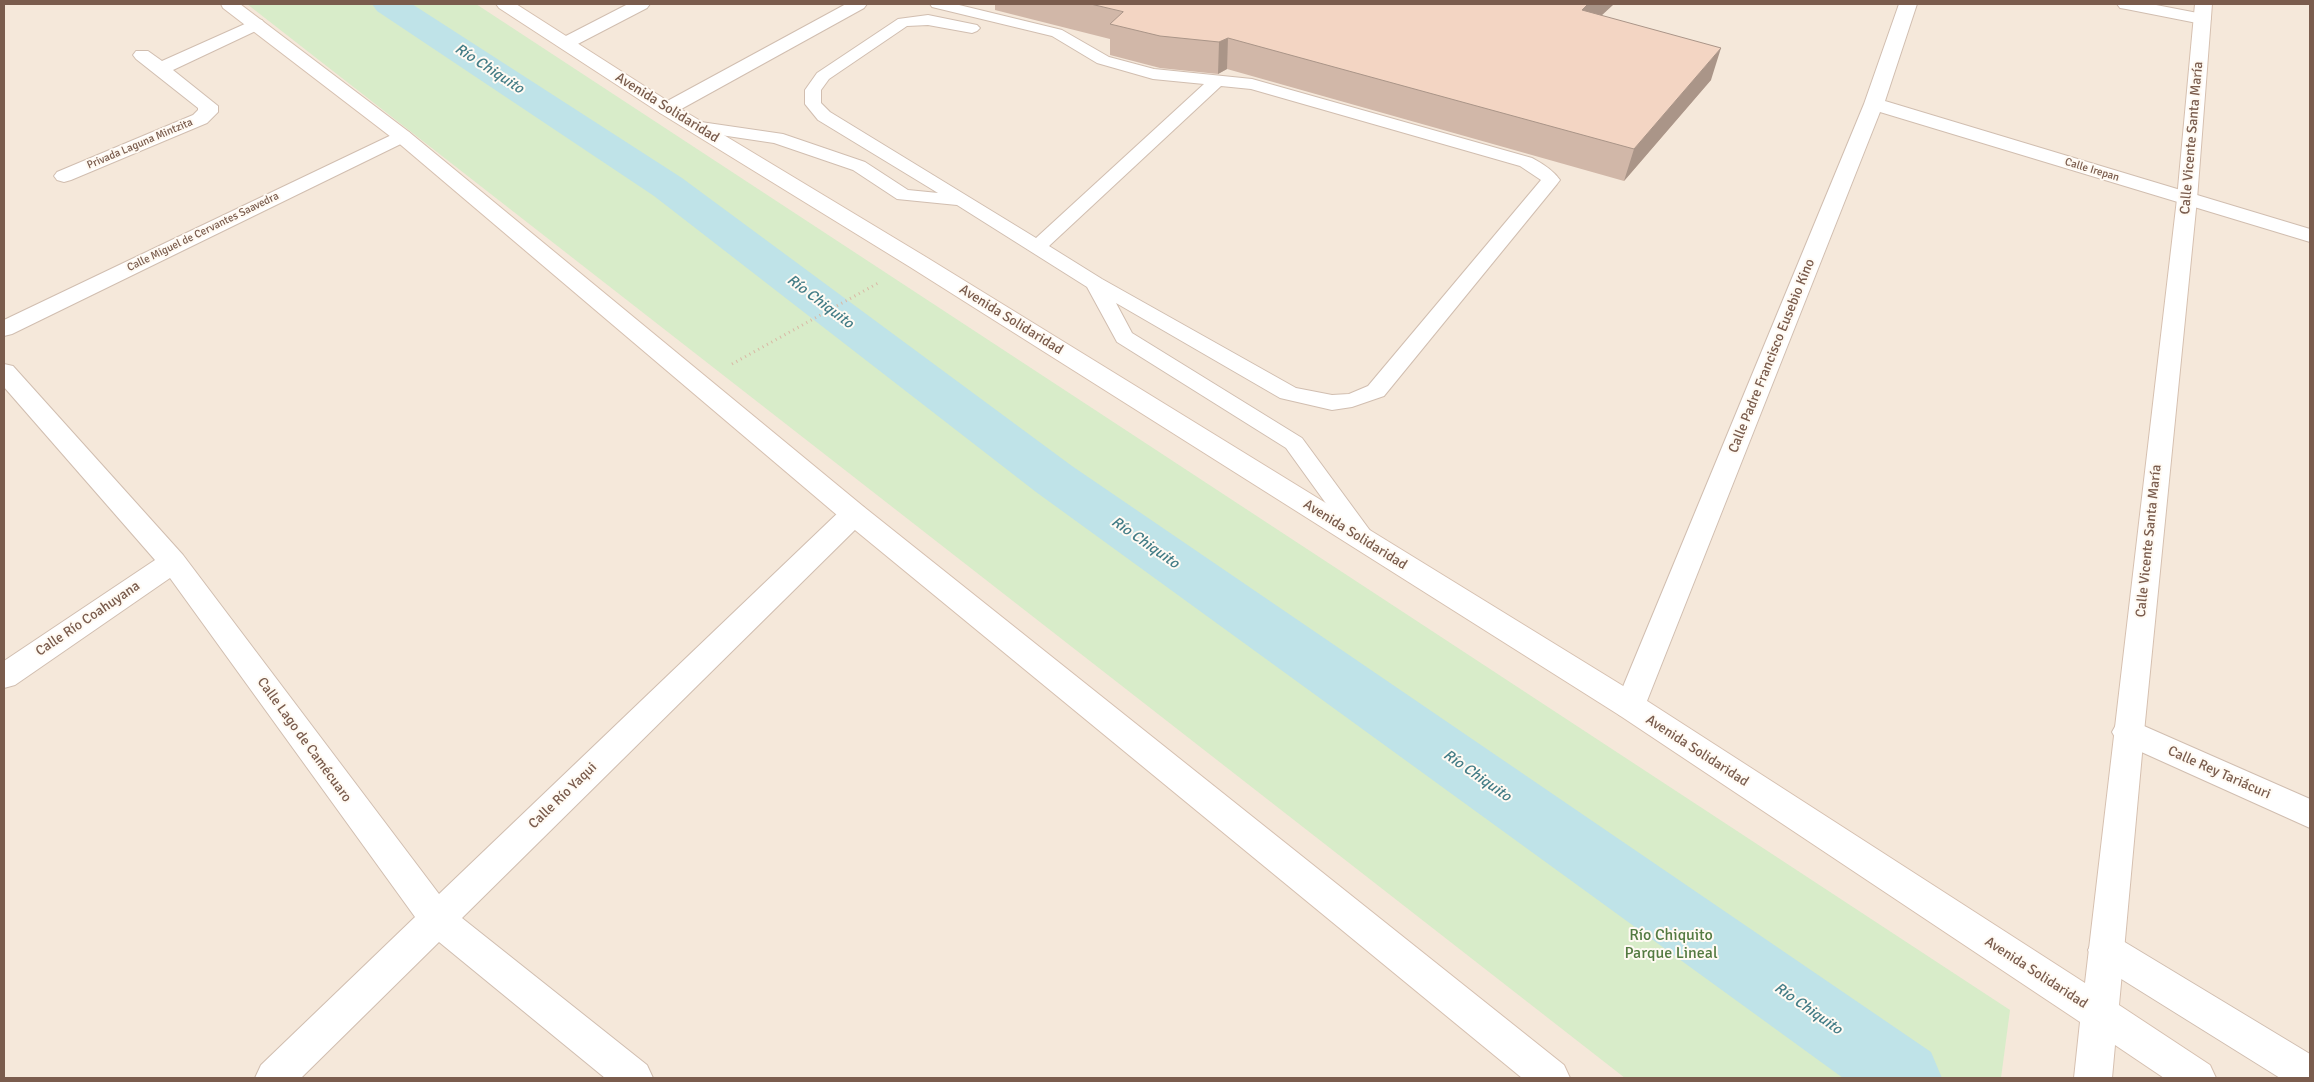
<!DOCTYPE html>
<html>
<head>
<meta charset="utf-8">
<style>
	body { margin:0 }
	#map { position:relative; width:2314px; height:1082px; overflow:hidden; background:#fdf6ec; font-family:Signika,sans-serif }
	canvas { display:block }
	.frame { position:absolute; inset:0; border:5px solid #7a5c4d; pointer-events:none }
</style>
</head>
<body>
<div id="map">
<canvas width="2314" height="1082"></canvas>
<div class="frame"></div>
</div>
<script>
const ctx = document.querySelector('canvas').getContext('2d');
ctx.lineJoin = 'round';
function fill(path, color) { ctx.fillStyle = color; ctx.fill(path, 'evenodd'); }
function trace(path, color, width, dash) { ctx.strokeStyle = color; ctx.lineWidth = width; ctx.lineCap = dash ? 'butt' : 'round'; ctx.setLineDash(dash || []); ctx.stroke(path); }
function label(font, color, halo, rows, align = 'center') {
  ctx.font = font + ' Signika,sans-serif'; ctx.lineWidth = 4; ctx.setLineDash([]); ctx.textBaseline = 'middle'; ctx.strokeStyle = halo; ctx.fillStyle = color; for (const [text, x, y, turn = 0] of rows) {
    ctx.save(); ctx.translate(x, y); ctx.rotate((+turn || 0) * Math.PI / 180); ctx.textAlign = isNaN(turn) ? turn : align; if (halo) ctx.strokeText(text, 0, 0); ctx.fillText(text, 0, 0); ctx.restore();
  }
}
fill(new Path2D(`
	M 4,4 L 2310,4 L 2310,1078 L 4,1078 Z`), '#f5e8da');
fill(new Path2D(`
	M 247,4 L 476,4 L 2010,1010 L 2001,1078 L 1625,1078 Z`), '#d8ecc9');
fill(new Path2D(`
	M 372,4 L 412,4 L 682,178 L 1072,466 L 1931,1052 L 1942,1078 L 1843,1078 L 1036,492 L 654,196 L 377,11 Z`), '#bfe3e8');
const lane = new Path2D(`
	M 930,4 L 955,4 L 1062,30 L 1109,57 L 1154,69 L 1252,79 L 1532,158 C 1543,164 1553,170 1560,180 L 1557,184 L 1384,396 L 1352,407 L 1332,410 L 1280,398 L 1116,303 L 1132,333 L 1302,438 L 1374,536 L 1378,542 L 1374,548 L 1366,551 L 1358,548 L 1286,448 L 1117,342 L 1087,287 L 957,205 L 897,199 L 853,170 L 774,143 L 694,131 L 688,130 L 686,126 L 688,122 L 694,121 L 783,134 L 865,162 L 908,190 L 938,193 L 818,120 L 805,104 L 805,90 L 817,73 L 898,19 L 928,15 L 977,25 L 980,28 L 977,31 L 972,33 L 928,25 L 907,26 L 829,79 L 821,90 L 821,103 L 830,112 L 1036,238 L 1204,84 L 1153,79 L 1097,63 L 1052,36 L 932,7 ZM 1221,86 L 1251,89 L 1520,166 L 1541,180 L 1368,386 L 1349,394 L 1332,395 L 1296,388 L 1102,279 L 1049,246 Z`);
const street = new Path2D(`
	M 628,4 L 650,4 L 647,8 L 572,47 L 560,47 L 557,43 L 560,39 Z
	M 846,4 L 867,4 L 864,8 L 674,113 L 667,115 L 660,113 L 657,109 L 660,105 Z
	M 1899,4 L 1917,4 L 1885,101 L 2310,229 L 2310,242 L 1880,112 L 1645,706 L 1641,715 L 1630,718 L 1619,715 L 1615,706 L 1864,104 Z
	M 2117,4 L 2151,4 L 2208,15 L 2211,19 L 2208,23 L 2202,24 L 2126,9 L 2120,8 Z
	M 256,19 L 262,20 L 265,24 L 262,28 L 173,70 L 218,106 L 218,112 L 207,123 L 71,180 L 64,182 L 57,180 L 54,176 L 57,172 L 193,115 L 198,110 L 198,108 L 136,59 L 133,55 L 136,51 L 148,51 L 162,61 Z
	M 402,130 L 409,132 L 412,136 L 409,140 L 12,334 L 4,336 L 4,320 Z
	M 4,364 L 13,366 L 183,555 L 439,894 L 844,507 L 854,504 L 864,507 L 867,514 L 864,521 L 462,918 L 647,1065 L 653,1078 L 605,1078 L 439,942 L 301,1078 L 255,1078 L 261,1065 L 415,917 L 170,578 L 15,685 L 4,688 L 4,661 L 155,560 L 4,387 Z
	M 2128,719 L 2310,799 L 2310,828 L 2117,741 L 2112,732 L 2117,723 Z
	M 2106,933 L 2118,938 L 2310,1054 L 2310,1078 L 2280,1078 L 2094,962 L 2088,950 L 2094,938 Z`);
const secondary = new Path2D(`
	M 221,4 L 240,4 L 409,132 L 864,507 L 1564,1065 L 1570,1078 L 1522,1078 L 844,521 L 395,140 L 223,8 Z
	M 496,4 L 516,4 L 674,105 L 926,257 L 1641,697 L 2085,983 L 2177,199 L 2195,4 L 2212,4 L 2197,199 L 2144,732 L 2119,1005 L 2210,1065 L 2216,1078 L 2164,1078 L 2115,1045 L 2112,1078 L 2074,1078 L 2080,1022 L 1619,715 L 910,267 L 660,113 L 499,8 Z`);
trace(lane, '#d1beb0', 2);
trace(street, '#d1beb0', 2);
trace(secondary, '#d6c0b0', 2);
trace(new Path2D(`
	M 732,364 L 880,282`), '#d9b8a5', 3, [1, 4]);
fill(lane, '#fff');
fill(street, '#fff');
fill(secondary, '#fff');
fill(new Path2D(`
	M 995,4 L 1614,4 L 1601,15 L 1711,80 L 1624,181 L 1227,69 L 1218,74 L 1160,68 L 1110,55 L 1110,39 L 995,10 Z`), '#d1b7a8');
fill(new Path2D(`
	M 1588,4 L 1614,4 L 1574,41 L 1582,10 Z
	M 1228,38 L 1227,69 L 1218,74 L 1219,42 Z
	M 1721,48 L 1711,80 L 1624,181 L 1634,149 Z`), '#aa9588');
const building = new Path2D(`
	M 1091,4 L 1588,4 L 1582,10 L 1721,48 L 1634,149 L 1228,38 L 1219,42 L 1160,36 L 1110,24 L 1123,12 Z`);
fill(building, '#f3d5c3');
trace(building, '#aa9588', 1);
label('11px', '#7a5c4d', '#fffaf3', [
	["Privada Laguna Mintzita",140,144,-23],
	["Calle Irepan",2092,170,17],
	["Calle Miguel de Cervantes Saavedra",203,232,-26]
]);
label('14px', '#7a5c4d', '#fffaf3', [
	["Avenida Solidaridad",667,108,32],
	["Calle Vicente Santa María",2192,138,-85],
	["Avenida Solidaridad",1011,320,32],
	["Calle Padre Francisco Eusebio Kino",1772,356,-68],
	["Avenida Solidaridad",1355,535,32],
	["Calle Vicente Santa María",2149,541,-84],
	["Calle Río Coahuyana",88,619,-34],
	["Calle Lago de Camécuaro",304,740,54],
	["Avenida Solidaridad",1697,751,33],
	["Calle Rey Tariácuri",2219,773,24],
	["Calle Río Yaqui",563,796,-44],
	["Avenida Solidaridad",2036,973,33]
]);
label('italic 15px', '#437c86', '#fffaf3', [
	["Río Chiquito",489,69,33],
	["Río Chiquito",820,302,37],
	["Río Chiquito",1145,543,35],
	["Río Chiquito",1477,776,35],
	["Río Chiquito",1808,1009,35]
]);
label('16px', '#537a41', '#fffaf3', [
	["Río Chiquito",1671,936],
	["Parque Lineal",1671,954]
]);
</script>
</body>
</html>
